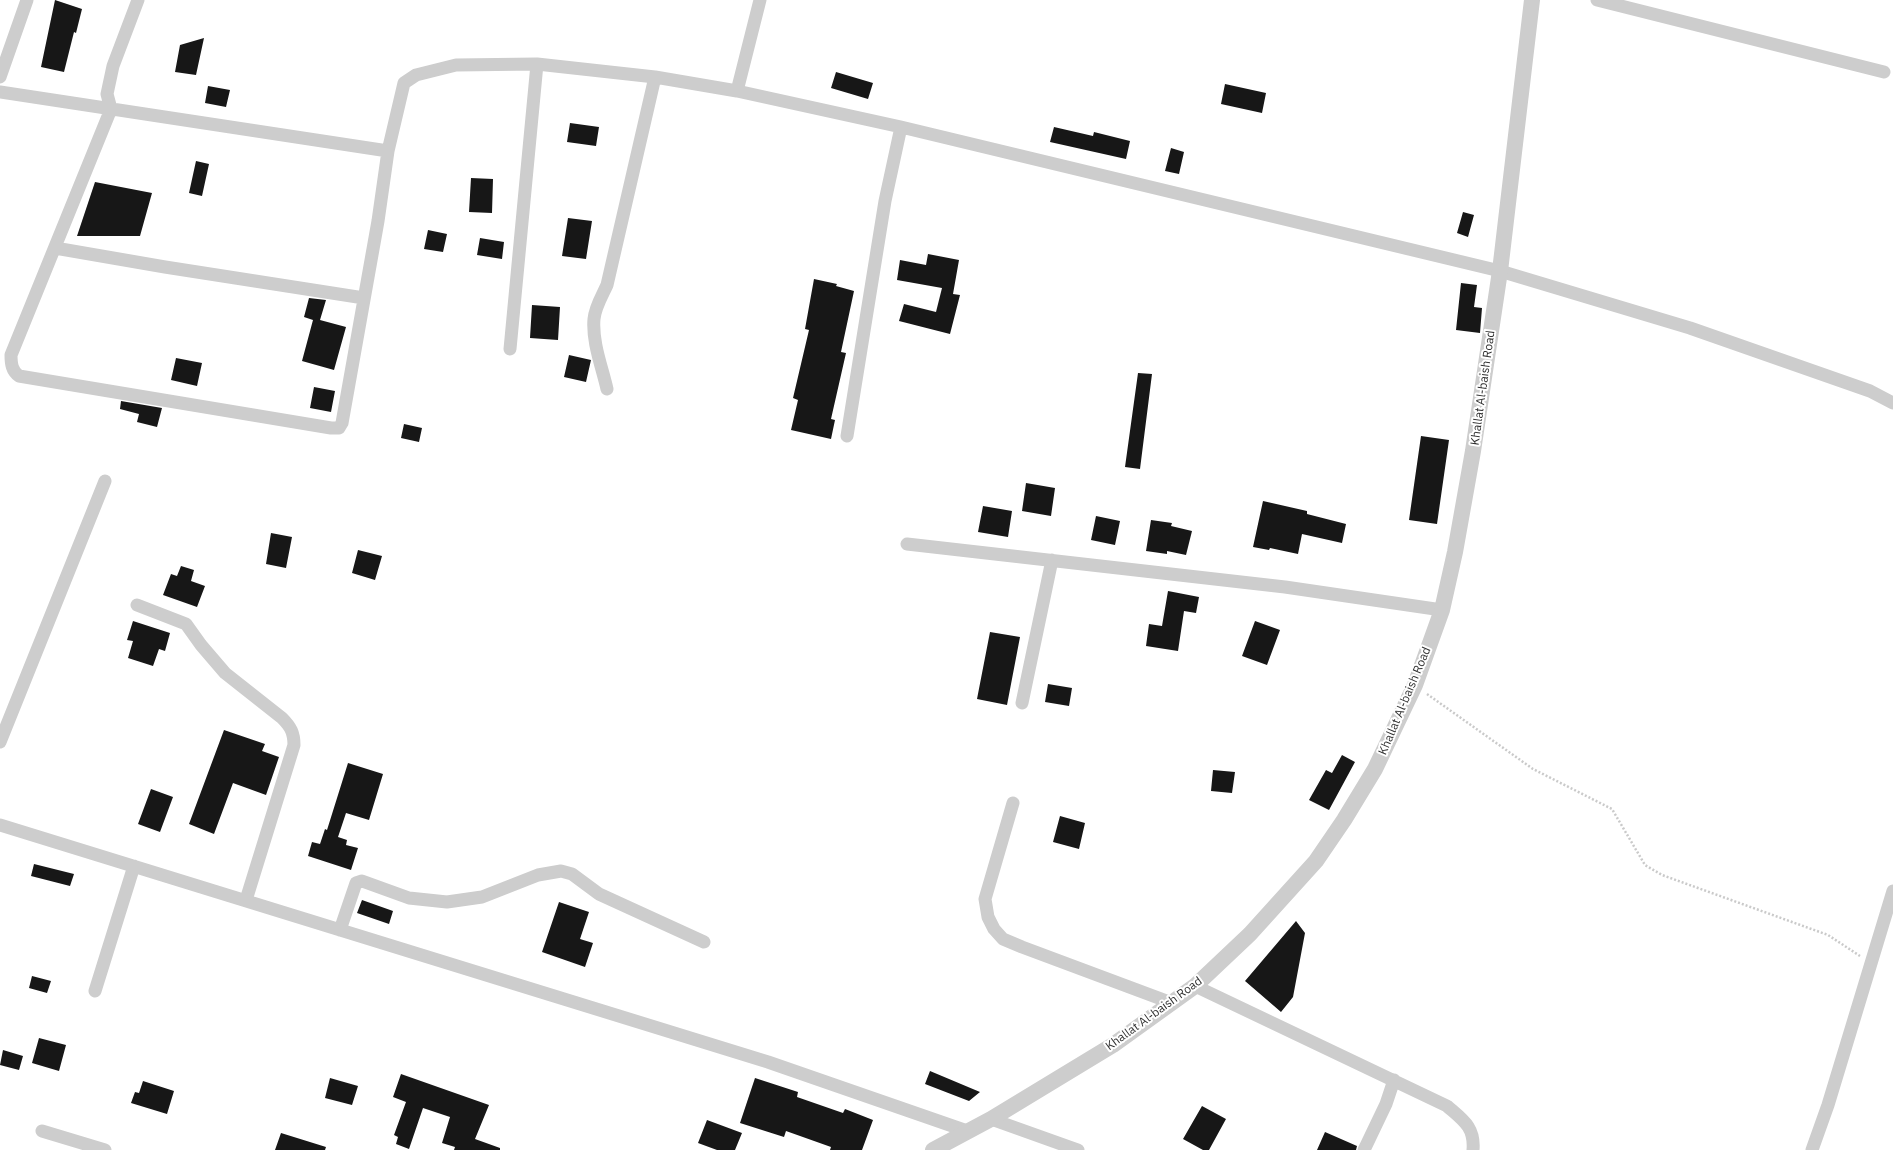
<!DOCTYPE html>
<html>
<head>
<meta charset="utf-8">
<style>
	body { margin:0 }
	canvas { display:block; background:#fff }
</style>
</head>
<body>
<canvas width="1893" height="1150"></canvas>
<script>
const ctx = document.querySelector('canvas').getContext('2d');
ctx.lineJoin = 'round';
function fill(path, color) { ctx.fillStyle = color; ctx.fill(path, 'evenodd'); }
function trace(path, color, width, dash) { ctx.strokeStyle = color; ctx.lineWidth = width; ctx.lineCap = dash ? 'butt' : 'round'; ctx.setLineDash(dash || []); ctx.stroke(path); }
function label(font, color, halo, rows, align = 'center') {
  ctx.font = font + ' "IBM Plex Sans",sans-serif'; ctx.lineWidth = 4; ctx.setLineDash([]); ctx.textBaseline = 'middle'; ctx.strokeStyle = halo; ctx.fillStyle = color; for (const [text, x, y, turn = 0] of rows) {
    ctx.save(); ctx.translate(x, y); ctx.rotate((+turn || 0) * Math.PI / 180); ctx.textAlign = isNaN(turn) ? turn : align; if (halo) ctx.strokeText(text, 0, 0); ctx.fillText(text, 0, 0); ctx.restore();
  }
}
fill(new Path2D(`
	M 55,0 L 82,9 L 76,33 L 74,32 L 64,72 L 41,67 Z
	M 204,38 L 196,75 L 175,72 L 180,45 Z
	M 836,72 L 873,83 L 868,99 L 831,88 Z
	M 1225,84 L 1266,93 L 1262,113 L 1221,104 Z
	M 208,86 L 230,90 L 226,107 L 205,103 Z
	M 570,123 L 599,127 L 596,146 L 567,142 Z
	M 1054,127 L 1093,136 L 1094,132 L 1130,141 L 1126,159 L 1050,142 Z
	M 1171,148 L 1184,152 L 1179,174 L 1165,171 Z
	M 196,161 L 209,164 L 202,196 L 189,193 Z
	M 471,178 L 493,179 L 492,213 L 469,212 Z
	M 95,182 L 152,193 L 140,236 L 77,236 Z
	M 1463,212 L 1474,215 L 1468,237 L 1457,233 Z
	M 568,218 L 592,221 L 586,259 L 562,256 Z
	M 428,230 L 447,234 L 443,252 L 424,249 Z
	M 480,238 L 504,242 L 502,259 L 477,255 Z
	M 928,254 L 959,260 L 953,294 L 960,295 L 950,334 L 899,321 L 904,304 L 936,312 L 942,288 L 897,280 L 900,260 L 926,265 Z
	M 814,279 L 837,284 L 836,286 L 854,291 L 841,352 L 846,353 L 831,419 L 835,420 L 831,439 L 791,430 L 798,400 L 793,398 L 809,330 L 805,329 Z
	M 1461,283 L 1477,285 L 1474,307 L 1482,308 L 1480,333 L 1456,330 Z
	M 309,298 L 326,300 L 320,320 L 346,327 L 334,370 L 302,361 L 313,320 L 304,317 Z
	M 532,305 L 560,307 L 558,340 L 530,338 Z
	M 569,355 L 591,360 L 586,382 L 564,377 Z
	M 176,358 L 202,363 L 197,386 L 171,380 Z
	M 1138,373 L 1152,374 L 1140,469 L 1125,467 Z
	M 314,387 L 335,391 L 331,412 L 310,408 Z
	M 121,401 L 162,408 L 157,427 L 137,422 L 139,414 L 120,409 Z
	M 404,424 L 422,428 L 419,442 L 401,438 Z
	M 1421,436 L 1449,440 L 1437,524 L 1409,520 Z
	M 1026,483 L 1055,488 L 1051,516 L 1022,511 Z
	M 1263,501 L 1307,511 L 1307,514 L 1346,524 L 1342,543 L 1302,534 L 1298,554 L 1270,548 L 1269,550 L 1253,547 Z
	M 983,506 L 1012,511 L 1008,537 L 978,532 Z
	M 1096,516 L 1120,521 L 1115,545 L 1091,540 Z
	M 1151,520 L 1172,523 L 1171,526 L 1192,531 L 1186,555 L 1167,551 L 1167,554 L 1146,551 Z
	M 271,533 L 292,537 L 286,568 L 266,564 Z
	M 358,550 L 382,556 L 375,580 L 352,573 Z
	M 181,566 L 194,570 L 191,581 L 205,586 L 197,607 L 163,595 L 171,574 L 177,576 Z
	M 1168,591 L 1199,597 L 1196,613 L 1184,611 L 1178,651 L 1146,646 L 1149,624 L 1162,626 Z
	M 133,621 L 170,633 L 165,651 L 159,649 L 153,666 L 128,658 L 133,641 L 127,640 Z
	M 1255,621 L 1280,630 L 1267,665 L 1242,656 Z
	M 990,632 L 1020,637 L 1007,705 L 977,699 Z
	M 1048,684 L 1072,688 L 1069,706 L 1045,702 Z
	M 224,730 L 265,744 L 262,751 L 279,757 L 266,795 L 233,783 L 214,834 L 189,824 Z
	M 1342,755 L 1355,762 L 1329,810 L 1309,800 L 1326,770 L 1332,773 Z
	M 348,763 L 383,774 L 369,820 L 346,813 L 338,837 L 347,840 L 346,845 L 358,848 L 351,870 L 308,856 L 312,842 L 320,844 L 325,829 L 327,830 Z
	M 1213,770 L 1235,772 L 1232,793 L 1211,791 Z
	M 151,789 L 173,797 L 160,832 L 138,824 Z
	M 1060,816 L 1085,823 L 1079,849 L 1053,842 Z
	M 34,864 L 74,874 L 70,886 L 31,876 Z
	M 362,900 L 393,911 L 389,924 L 357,913 Z
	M 559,902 L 589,912 L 580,939 L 593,943 L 585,967 L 542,952 Z
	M 1296,921 L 1305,933 L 1293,997 L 1281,1012 L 1245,981 Z
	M 32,976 L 51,981 L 47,993 L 29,988 Z
	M 39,1038 L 66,1045 L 59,1071 L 32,1063 Z
	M 3,1050 L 23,1056 L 19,1070 L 0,1065 Z
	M 930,1071 L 980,1092 L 969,1101 L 925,1084 Z
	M 401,1074 L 489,1105 L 475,1139 L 500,1148 L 500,1150 L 454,1150 L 455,1147 L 442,1143 L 450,1117 L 423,1108 L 409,1149 L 396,1144 L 398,1137 L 394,1135 L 406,1102 L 393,1097 Z
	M 330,1078 L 358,1086 L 352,1105 L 325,1098 Z
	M 755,1078 L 798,1092 L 797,1097 L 843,1113 L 845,1109 L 873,1120 L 862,1150 L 830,1150 L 831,1147 L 786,1131 L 784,1137 L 740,1123 Z
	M 143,1081 L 174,1091 L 167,1114 L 131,1103 L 135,1092 L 139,1093 Z
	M 1202,1106 L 1226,1119 L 1209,1150 L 1203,1150 L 1183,1139 Z
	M 707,1120 L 742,1133 L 735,1150 L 717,1150 L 698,1143 Z
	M 1325,1132 L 1357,1146 L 1356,1150 L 1317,1150 Z
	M 281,1133 L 326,1147 L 325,1150 L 275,1150 Z`), '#171717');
trace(new Path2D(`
	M 1427,694 L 1533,769 L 1612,809 L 1645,865 L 1662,875 L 1828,935 L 1860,956`), '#cacaca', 2.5, [2, 2]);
trace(new Path2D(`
	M 138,0 L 113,66 L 107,94 L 111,109 L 11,355 C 11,364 12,371 19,376 L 331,428 L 339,428 L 342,423 L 378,221 L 388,151 L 404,83 L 416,75 L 456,65 L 537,64 L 510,349
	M 1597,0 L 1884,72
	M 537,64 L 655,77 L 737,91 L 901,127 L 1500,271 L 1690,328 L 1870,391 L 1893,403
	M 0,77 L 27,0
	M 737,91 L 760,0
	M 0,92 L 388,151
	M 55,248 L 165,267 L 364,298
	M 607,389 C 602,367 592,342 594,319 C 595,307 602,296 607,285 L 655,77
	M 847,436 L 885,201 L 901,127
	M 907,544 L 1285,587 L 1442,610
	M 137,605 L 186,624 L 201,645 L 225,673 L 282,718 C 291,727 294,733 294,745 L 246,900
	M 1022,703 L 1052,560
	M 0,742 L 105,481
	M 1013,803 L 985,899 L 988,917 L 994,929 L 1003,939 L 1022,947 L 1172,1003
	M 0,825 L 768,1062 L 967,1131
	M 340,930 L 356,883 L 362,881 L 409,898 L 447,902 L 482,897 L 538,875 L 561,871 L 572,874 L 599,894 L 704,942
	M 1195,986 L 1447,1106 C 1463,1120 1475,1127 1473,1150
	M 95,991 L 134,866
	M 991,1119 L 1078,1150
	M 42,1131 L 105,1150
	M 1364,1150 L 1386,1104 L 1394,1080
	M 1812,1150 L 1828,1105 L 1893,891`), '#cdcdcd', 13);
trace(new Path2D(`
	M 933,1150 L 991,1119 L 1113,1045 L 1195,986 L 1250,934 L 1316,861 L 1344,820 L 1375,769 L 1415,685 L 1442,610 L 1455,552 L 1473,451 L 1500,271 L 1532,0`), '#cdcdcd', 16);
label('12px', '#303030', '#fff', [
	["Khallat Al-baish Road",1483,388,-82],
	["Khallat Al-baish Road",1405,701,-67],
	["Khallat Al-baish Road",1154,1014,-36]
]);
</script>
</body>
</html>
